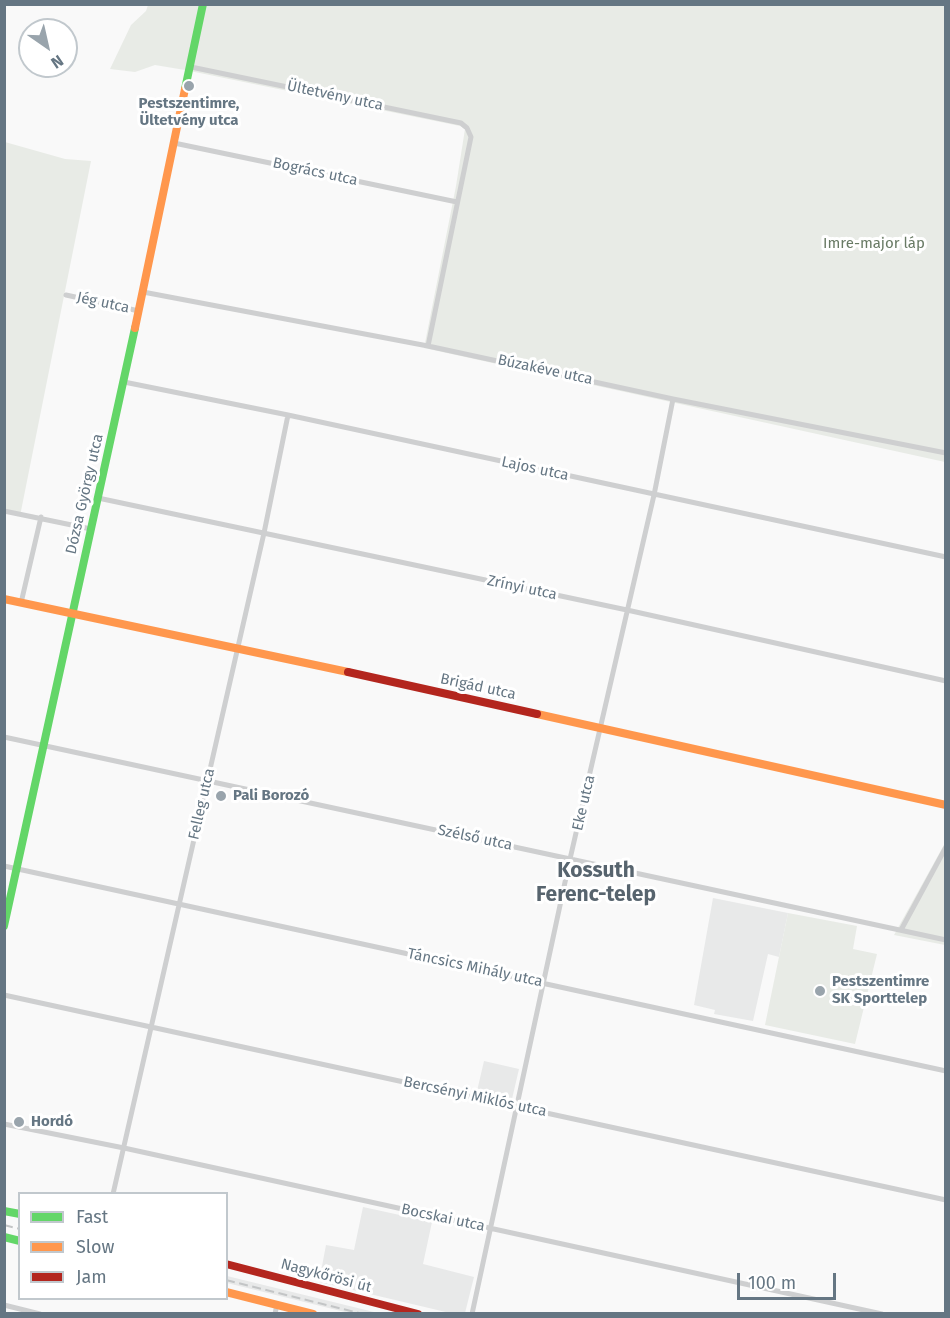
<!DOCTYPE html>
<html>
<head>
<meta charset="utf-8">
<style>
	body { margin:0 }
	#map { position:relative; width:950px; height:1318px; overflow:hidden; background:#f9f9f9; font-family:"Fira Sans",sans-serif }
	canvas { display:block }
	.frame { position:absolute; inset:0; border:6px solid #657683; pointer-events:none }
	.legend { position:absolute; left:18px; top:1192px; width:210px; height:108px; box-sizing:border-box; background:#fff; border:2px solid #c1c8cd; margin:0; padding:8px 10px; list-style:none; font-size:18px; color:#657683 }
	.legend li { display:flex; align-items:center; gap:12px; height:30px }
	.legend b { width:30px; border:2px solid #c1c8cd }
	.north { position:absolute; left:18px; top:18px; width:60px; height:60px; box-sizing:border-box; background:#fff; border:2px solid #c1c8cd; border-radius:50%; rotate:146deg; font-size:16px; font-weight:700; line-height:24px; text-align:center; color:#657683 }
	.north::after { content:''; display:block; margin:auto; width:21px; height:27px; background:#99a4ac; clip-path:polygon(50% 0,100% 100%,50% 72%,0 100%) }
	.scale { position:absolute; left:737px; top:1273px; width:99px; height:27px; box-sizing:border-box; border:3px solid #657683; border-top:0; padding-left:8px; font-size:18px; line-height:21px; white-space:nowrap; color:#657683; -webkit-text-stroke:4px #fff; paint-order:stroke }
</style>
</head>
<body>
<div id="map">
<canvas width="950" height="1318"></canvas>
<div class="frame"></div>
<ul class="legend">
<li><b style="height:8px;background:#63d668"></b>Fast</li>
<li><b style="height:8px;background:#ff974d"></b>Slow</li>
<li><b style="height:8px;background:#b3261e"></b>Jam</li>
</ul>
<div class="north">N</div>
<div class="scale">100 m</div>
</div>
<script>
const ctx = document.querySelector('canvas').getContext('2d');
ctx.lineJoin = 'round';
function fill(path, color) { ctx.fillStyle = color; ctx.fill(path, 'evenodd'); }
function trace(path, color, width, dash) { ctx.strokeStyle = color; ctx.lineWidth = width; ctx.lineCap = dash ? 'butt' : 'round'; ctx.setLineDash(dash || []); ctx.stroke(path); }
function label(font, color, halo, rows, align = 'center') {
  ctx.font = font + ' "Fira Sans",sans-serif'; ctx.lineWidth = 6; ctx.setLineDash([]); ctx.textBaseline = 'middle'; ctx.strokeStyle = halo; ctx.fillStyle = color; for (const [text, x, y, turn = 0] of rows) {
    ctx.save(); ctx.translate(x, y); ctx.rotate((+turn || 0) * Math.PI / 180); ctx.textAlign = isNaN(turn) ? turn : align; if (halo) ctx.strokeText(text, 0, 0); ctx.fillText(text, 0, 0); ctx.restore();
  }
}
fill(new Path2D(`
	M 713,898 L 788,913 L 779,957 L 768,954 L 753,1021 L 714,1014 L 715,1010 L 694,1005 Z
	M 484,1061 L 519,1069 L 512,1099 L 477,1091 Z
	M 363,1207 L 432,1222 L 423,1264 L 474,1277 L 465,1313 L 450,1313 L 319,1282 L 326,1245 L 354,1250 Z
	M 227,1276 L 378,1313 L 349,1313 L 227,1283 Z`), '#e8e9e9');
fill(new Path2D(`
	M 148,5 L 945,5 L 945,462 L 424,348 L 456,186 L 465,129 L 460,126 L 185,70 L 155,65 L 135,72 L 110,69 L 131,25 L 146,11 Z
	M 5,142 L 65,159 L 91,161 L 20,516 L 5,512 Z
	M 945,843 L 945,945 L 894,935 Z
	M 788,913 L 857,926 L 853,949 L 877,954 L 855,1044 L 765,1025 Z`), '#e8ebe6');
trace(new Path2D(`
	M 191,67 L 461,123 L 467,128 L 471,137 L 428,346
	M 174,143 L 457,202
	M 143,292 L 428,346 L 673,399 L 946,453
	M 66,295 L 139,311
	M 124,382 L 288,415 L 946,557
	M 98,498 L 627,610 L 946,681
	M 4,511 L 91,529
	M 21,603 L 41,517
	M 4,737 L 946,940
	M 4,866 L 946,1071
	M 901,930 L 946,847
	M 4,995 L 946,1200
	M 4,1124 L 124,1148 L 882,1314
	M 113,1194 L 264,533 L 288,415
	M 4,1305 L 40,1314
	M 275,1314 L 277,1304
	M 472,1314 L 570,859 L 654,495 L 673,399`), '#cecfd0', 5);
trace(new Path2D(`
	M 185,89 L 203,4
	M 4,926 L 135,328
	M 4,1211 L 20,1214
	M 4,1237 L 20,1241`), '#63d668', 8);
trace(new Path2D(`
	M 135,328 L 185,89
	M 4,599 L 348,672
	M 537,714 L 946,805
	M 226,1292 L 313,1314`), '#ff974d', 8);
trace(new Path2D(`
	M 348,672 L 537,714
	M 226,1264 L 418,1314`), '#b3261e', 8);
trace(new Path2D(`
	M 4,1225 L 20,1229
	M 226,1280 L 363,1314`), '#c3c5c6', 2, [9, 4.5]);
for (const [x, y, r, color] of [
	[189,86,6,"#99a4ac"],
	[221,796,6,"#99a4ac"],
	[820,991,6,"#99a4ac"],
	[19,1122,6,"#99a4ac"]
]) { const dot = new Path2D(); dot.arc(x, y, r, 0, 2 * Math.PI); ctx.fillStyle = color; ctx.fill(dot); trace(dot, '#fff', 2); }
label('15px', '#657683', '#fff', [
	["Ültetvény utca",335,96,12],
	["Bogrács utca",315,172,12],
	["Jég utca",103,303,12],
	["Búzakéve utca",545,370,12],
	["Lajos utca",535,469,12],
	["Dózsa György utca",85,494,-77],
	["Zrínyi utca",522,588,12],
	["Brigád utca",478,687,12],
	["Eke utca",584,803,-77],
	["Felleg utca",202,804,-77],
	["Szélső utca",475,838,12],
	["Táncsics Mihály utca",475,968,12],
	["Bercsényi Miklós utca",475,1097,12],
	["Bocskai utca",443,1218,12],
	["Nagykőrösi út",326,1276,15]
]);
label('bold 15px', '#657683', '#fff', [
	["Pestszentimre,",189,104,"center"],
	["Ültetvény utca",189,121,"center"],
	["Pali Borozó",233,796],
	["Pestszentimre",832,982],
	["SK Sporttelep",832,999],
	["Hordó",31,1122]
], 'left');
label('15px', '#687a64', '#fff', [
	["Imre-major láp",874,244]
]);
label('bold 21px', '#57646e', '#fff', [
	["Kossuth",596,871],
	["Ferenc-telep",596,895]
]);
</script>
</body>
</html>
